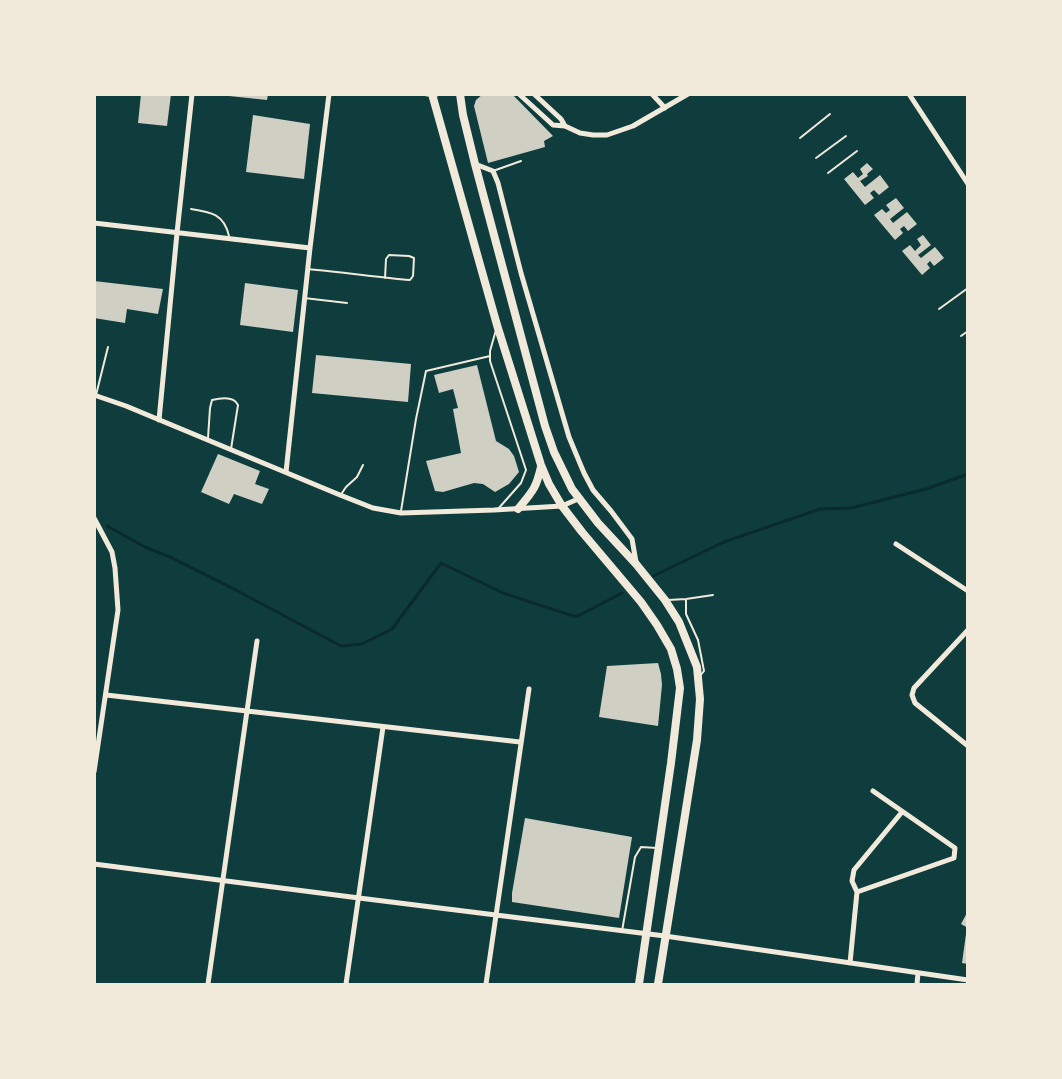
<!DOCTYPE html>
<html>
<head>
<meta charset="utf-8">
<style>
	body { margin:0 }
	#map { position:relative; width:1062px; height:1079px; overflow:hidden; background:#0f3d3e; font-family:Ubuntu,sans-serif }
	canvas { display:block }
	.frame { position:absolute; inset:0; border:96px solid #f1e9da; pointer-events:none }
</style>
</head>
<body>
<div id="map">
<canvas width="1062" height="1079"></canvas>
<div class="frame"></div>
</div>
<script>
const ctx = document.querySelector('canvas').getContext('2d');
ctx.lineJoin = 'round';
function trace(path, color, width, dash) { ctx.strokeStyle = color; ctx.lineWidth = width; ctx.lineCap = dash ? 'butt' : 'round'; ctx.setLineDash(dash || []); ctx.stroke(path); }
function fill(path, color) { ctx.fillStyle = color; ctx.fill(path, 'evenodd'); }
trace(new Path2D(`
	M 107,526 L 145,547 L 172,558 L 232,588 L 341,646 L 362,644 L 392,629 L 441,563 L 503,593 L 573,616 L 578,616 L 622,593
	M 653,576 L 724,542 L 820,509 L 851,508 L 926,489 L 968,474`), '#0a2a2b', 3);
fill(new Path2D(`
	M 141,94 L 171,94 L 167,126 L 138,123 Z
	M 229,94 L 268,94 L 267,100 L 229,96 Z
	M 483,94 L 512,94 L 553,136 L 544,141 L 545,147 L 488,163 L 474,106 L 476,100 Z
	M 253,115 L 310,124 L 304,179 L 246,172 Z
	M 867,163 L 873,169 L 867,174 L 868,176 L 860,181 L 865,187 L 880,175 L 889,187 L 879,195 L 874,190 L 870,193 L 874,198 L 865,205 L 844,179 L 853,172 L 858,178 L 863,174 L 860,169 Z
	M 896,198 L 904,208 L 890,219 L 893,223 L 907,212 L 917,224 L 908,231 L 904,226 L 900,229 L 903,233 L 895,240 L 874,215 L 882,209 L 886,213 L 890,210 L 886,205 Z
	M 923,235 L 931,245 L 918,255 L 921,258 L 935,247 L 944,258 L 934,266 L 930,261 L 927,264 L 930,268 L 922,275 L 902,251 L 910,245 L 915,251 L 921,245 L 917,239 Z
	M 94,281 L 163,289 L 158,314 L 127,309 L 125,323 L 94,318 Z
	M 245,283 L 298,290 L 293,332 L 240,325 Z
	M 316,355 L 411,364 L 408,402 L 312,393 Z
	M 477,365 L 496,441 L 509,449 L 514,456 L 519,472 L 509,484 L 495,492 L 483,484 L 474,483 L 443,492 L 435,491 L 426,461 L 461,453 L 453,409 L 458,408 L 453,389 L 439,393 L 434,375 Z
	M 218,454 L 260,471 L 255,484 L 269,489 L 262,504 L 234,494 L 229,504 L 201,492 Z
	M 658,663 L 661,674 L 662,685 L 658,726 L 599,717 L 607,666 Z
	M 525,818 L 632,837 L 619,918 L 512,902 L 512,893 Z
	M 968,911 L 968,928 L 961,924 Z
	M 966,934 L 968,934 L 968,964 L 962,963 Z`), '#cfcfc3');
trace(new Path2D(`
	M 800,138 L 830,114
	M 816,158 L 846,136
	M 493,171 L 521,161
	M 828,173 L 857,151
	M 191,209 C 211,212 224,214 229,236
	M 307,269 C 342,272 376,277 410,280 L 413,276 L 414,258 L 409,256 L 389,255 L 386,259 L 385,278
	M 304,298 L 347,303
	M 939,309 L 968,288
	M 496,330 L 490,351 L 490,361 L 526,470 L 521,483 L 498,509
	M 961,336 L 968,331
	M 96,395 L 108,347
	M 208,438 L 210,408 L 212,400 C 220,398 234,396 238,405 L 231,449
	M 342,493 L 346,487 L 357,477 L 363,465
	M 401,511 L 416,419 L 426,371 L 490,356
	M 686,599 L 686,614 L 698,640 L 704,671 L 700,676
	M 668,600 L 686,599 L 713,595
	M 622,931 L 635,857 L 641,847 L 657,848`), '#f1e9da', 2);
trace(new Path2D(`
	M 427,94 L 437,94
	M 519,94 L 553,125 L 565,126 L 580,133 L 593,135 L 607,135 L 633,126 L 688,94
	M 534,94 L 561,119 L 565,126
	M 652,94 L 665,108
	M 909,94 L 968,184
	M 475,164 L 493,171 L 498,183 L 521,273 L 569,437 L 584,473 L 593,490 L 611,511 L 632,539 L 636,562
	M 94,223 L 310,248
	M 94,395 L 126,406 L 340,495 L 373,508 L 401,513 L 494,510 L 562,506 L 578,499
	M 159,420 L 177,233 L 192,94
	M 286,472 L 310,248 L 329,94
	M 94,518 L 112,552 L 115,568 L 118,610 L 94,772
	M 896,544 L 968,591
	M 968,630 L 914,688 L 912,695 L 915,703 L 968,746
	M 106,695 L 520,742
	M 94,864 L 359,898 L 665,936 L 968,980
	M 857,892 L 852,881 L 854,870 L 902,812
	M 850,963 L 857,892 L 954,858 L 955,848 L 873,791
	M 208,984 L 257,641
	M 346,984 L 383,727
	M 486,984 L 529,689
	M 917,984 L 918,973`), '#f1e9da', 5);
trace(new Path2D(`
	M 432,94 L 497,325 L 541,465 L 549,484 L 562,506 L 582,532 L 641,602 L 657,625 L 671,649 L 677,669 L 680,688 L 671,763 L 639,984
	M 460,94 L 463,115 L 475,164 L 545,426 L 554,452 L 572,489 L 598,523 L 636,564 L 665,600 L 679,622 L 697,667 L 700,699 L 697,740 L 658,984
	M 518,509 C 532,492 536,489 541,467`), '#f1e9da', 8);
</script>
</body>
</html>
